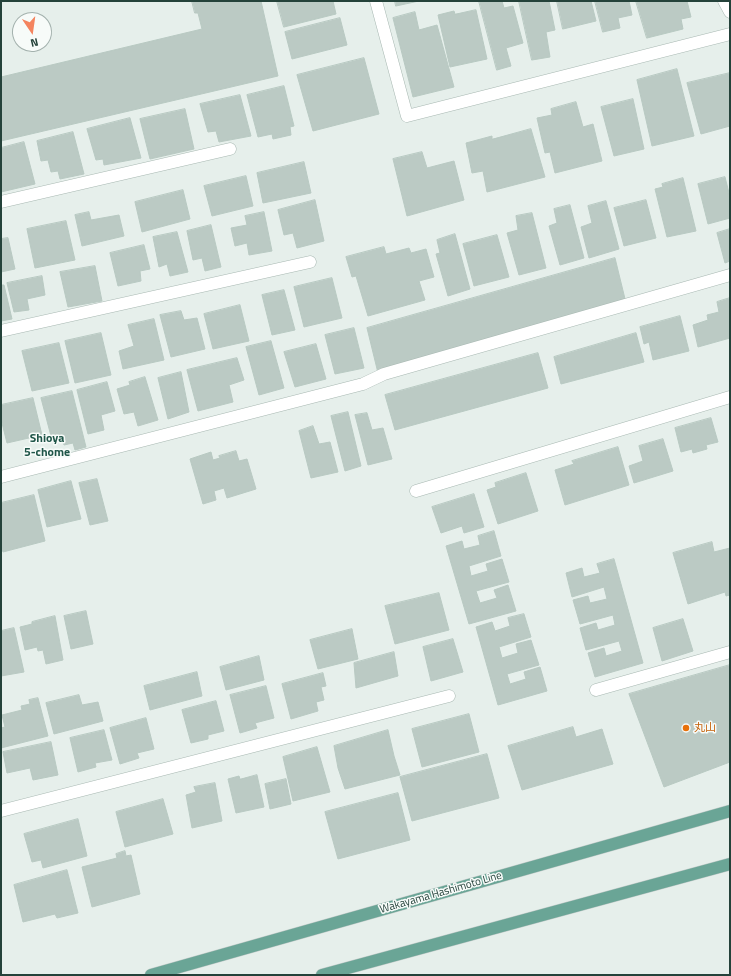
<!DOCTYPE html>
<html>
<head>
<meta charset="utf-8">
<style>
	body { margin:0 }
	#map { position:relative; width:731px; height:976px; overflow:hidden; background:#e6efeb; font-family:"Titillium Web",sans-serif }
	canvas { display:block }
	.frame { position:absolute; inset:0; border:2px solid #24423a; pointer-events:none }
	.north { position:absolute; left:12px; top:12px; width:40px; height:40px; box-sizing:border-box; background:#f7fbf9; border:1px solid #a3b1ad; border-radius:50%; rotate:167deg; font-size:11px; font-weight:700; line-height:16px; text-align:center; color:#24423a }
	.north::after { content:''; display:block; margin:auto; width:14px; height:18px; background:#f4845f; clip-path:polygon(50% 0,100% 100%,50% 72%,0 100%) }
</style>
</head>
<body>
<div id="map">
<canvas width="731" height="976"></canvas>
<div class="frame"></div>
<div class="north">N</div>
</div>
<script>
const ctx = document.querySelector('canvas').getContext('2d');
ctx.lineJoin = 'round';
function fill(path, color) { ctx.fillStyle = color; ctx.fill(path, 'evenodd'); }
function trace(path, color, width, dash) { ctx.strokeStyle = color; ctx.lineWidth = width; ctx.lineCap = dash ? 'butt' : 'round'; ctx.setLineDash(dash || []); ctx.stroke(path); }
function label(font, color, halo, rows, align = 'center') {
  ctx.font = font + ' "Titillium Web","Noto Sans JP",sans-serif'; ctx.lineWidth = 3; ctx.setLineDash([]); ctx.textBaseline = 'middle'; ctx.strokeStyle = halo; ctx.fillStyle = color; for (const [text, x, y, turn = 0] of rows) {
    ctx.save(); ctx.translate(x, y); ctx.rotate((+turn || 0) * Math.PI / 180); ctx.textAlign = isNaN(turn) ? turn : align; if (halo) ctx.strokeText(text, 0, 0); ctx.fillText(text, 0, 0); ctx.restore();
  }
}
const building = new Path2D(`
	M 192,1 L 261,1 L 278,76 L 1,141 L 1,77 L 202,29 L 198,13 L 195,13 Z
	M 277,1 L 333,1 L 336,14 L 284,27 Z
	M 395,1 L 419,1 L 396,6 Z
	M 479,1 L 502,1 L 504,8 L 513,6 L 523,43 L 506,48 L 511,66 L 497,70 Z
	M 519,1 L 549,1 L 555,30 L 546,32 L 550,57 L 532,60 Z
	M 557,1 L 591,1 L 596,21 L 563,29 Z
	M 595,1 L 629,1 L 632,15 L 618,18 L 620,28 L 603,32 Z
	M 636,1 L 687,1 L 691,17 L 681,19 L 683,29 L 647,38 Z
	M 476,10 L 487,59 L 450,67 L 438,15 L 454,11 L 455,14 Z
	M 415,12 L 419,30 L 437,25 L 454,87 L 413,97 L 393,18 Z
	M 340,18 L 347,45 L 292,59 L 285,32 Z
	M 364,58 L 379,114 L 313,131 L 297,75 Z
	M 677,69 L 694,136 L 652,146 L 637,80 Z
	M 730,73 L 730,126 L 701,134 L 687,83 Z
	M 284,86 L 294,126 L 290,127 L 291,135 L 273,139 L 272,134 L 258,137 L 247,95 Z
	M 240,95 L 251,136 L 219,142 L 216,131 L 208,132 L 200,104 Z
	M 633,99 L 644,149 L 614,156 L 601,107 Z
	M 576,102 L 583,127 L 593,124 L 602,161 L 555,173 L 550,152 L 545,153 L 537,118 L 552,115 L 551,109 Z
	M 185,109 L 194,149 L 150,159 L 140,119 Z
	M 130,118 L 141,158 L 104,165 L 103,159 L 96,160 L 87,129 Z
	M 531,129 L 545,177 L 487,192 L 483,171 L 472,173 L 466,143 L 492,136 L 492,139 Z
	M 73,132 L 84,174 L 60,179 L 58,171 L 51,172 L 48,160 L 41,161 L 37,141 Z
	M 24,142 L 35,184 L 1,192 L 1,148 Z
	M 422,152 L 427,168 L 454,161 L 464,200 L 407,216 L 393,159 Z
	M 304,162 L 311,193 L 263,203 L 257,173 Z
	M 246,176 L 253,206 L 212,216 L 204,186 Z
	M 725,177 L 730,197 L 730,218 L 708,224 L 698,184 Z
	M 683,178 L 696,231 L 667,237 L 655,189 L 663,187 L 662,184 Z
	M 183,190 L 190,219 L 142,232 L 135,202 Z
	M 315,200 L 324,241 L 297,248 L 293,233 L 284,235 L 278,210 Z
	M 646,200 L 656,238 L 624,246 L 614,208 Z
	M 606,201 L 619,249 L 589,258 L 581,227 L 592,223 L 588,206 Z
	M 570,205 L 584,258 L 560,265 L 549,226 L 557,223 L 554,209 Z
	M 89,212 L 91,220 L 119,215 L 124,236 L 82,246 L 75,215 Z
	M 264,212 L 272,251 L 249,255 L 247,243 L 235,246 L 231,228 L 247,225 L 245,216 Z
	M 532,213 L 546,268 L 519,275 L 507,233 L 518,230 L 516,216 Z
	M 66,221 L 75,260 L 35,268 L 27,229 Z
	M 211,225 L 221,267 L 205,271 L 202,258 L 193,260 L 187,231 Z
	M 730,229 L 730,261 L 725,263 L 717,233 Z
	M 177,232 L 188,272 L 170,276 L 167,264 L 159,267 L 153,237 Z
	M 455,234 L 470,289 L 448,296 L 436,254 L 440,253 L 437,240 Z
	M 497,235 L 509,277 L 474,286 L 463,244 Z
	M 8,238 L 15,269 L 1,272 L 1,239 Z
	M 144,245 L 150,269 L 140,271 L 141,281 L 118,286 L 110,253 Z
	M 384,247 L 386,254 L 409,248 L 411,253 L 426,249 L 434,277 L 419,281 L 425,300 L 368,316 L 356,276 L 352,277 L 346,257 Z
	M 615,258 L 626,303 L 378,373 L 367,328 Z
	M 95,266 L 102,301 L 68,307 L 60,272 Z
	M 42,276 L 45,295 L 27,299 L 29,310 L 14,312 L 7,283 Z
	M 332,278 L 342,318 L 304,327 L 294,287 Z
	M 1,285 L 4,285 L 12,319 L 1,321 Z
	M 284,290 L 295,330 L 272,335 L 262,295 Z
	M 730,298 L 730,338 L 698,347 L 693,325 L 708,320 L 707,315 L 719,312 L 717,302 Z
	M 240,305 L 249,341 L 213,349 L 204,314 Z
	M 181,311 L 184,320 L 197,318 L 205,349 L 171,357 L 160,315 Z
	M 680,316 L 689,351 L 653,360 L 649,342 L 644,344 L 640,327 Z
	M 154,319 L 164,360 L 123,369 L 119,351 L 134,346 L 128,325 Z
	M 354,328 L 364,368 L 335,374 L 325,335 Z
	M 101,333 L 111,375 L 75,383 L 65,341 Z
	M 636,333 L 644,362 L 561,384 L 554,357 Z
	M 271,341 L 284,388 L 259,395 L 246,347 Z
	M 59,343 L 69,383 L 32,391 L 22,351 Z
	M 316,344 L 326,379 L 295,387 L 284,352 Z
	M 538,353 L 548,388 L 395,430 L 385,395 Z
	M 237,358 L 244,380 L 229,385 L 233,402 L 198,411 L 187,370 Z
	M 181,372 L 189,412 L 168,419 L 158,378 Z
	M 145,377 L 158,420 L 138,426 L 134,412 L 124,414 L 117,389 L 130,385 L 129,382 Z
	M 107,382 L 115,411 L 101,415 L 104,430 L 88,434 L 77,390 Z
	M 72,391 L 86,447 L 75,450 L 73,443 L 64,445 L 62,437 L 52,440 L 41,398 Z
	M 33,398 L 42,435 L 7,443 L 1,419 L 1,405 Z
	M 348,412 L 361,466 L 345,471 L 331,416 Z
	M 367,413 L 372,430 L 383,428 L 392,459 L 368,465 L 355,415 Z
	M 711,418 L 718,442 L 706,445 L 707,449 L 693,453 L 692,449 L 681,452 L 675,428 Z
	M 313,426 L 319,444 L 330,442 L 338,472 L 311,478 L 299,431 Z
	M 663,439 L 673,471 L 634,483 L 629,466 L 643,461 L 639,446 Z
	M 618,447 L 629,485 L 565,505 L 555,470 L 574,464 L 572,461 Z
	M 236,451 L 239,461 L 247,459 L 256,489 L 227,498 L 224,488 L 214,491 L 216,500 L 203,504 L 190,459 L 211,452 L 213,460 L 220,458 L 219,456 Z
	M 526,473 L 538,511 L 498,524 L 487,490 L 496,487 L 495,483 Z
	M 97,479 L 108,521 L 90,525 L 79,483 Z
	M 71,481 L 81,519 L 47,527 L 38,490 Z
	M 474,494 L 484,527 L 464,533 L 462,526 L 441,533 L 432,507 Z
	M 34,495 L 45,541 L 3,552 L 1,545 L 1,503 Z
	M 494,531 L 501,556 L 469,566 L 471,576 L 488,571 L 486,564 L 502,559 L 509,582 L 476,591 L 480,603 L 497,598 L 494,590 L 508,585 L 516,611 L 469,624 L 446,546 L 462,541 L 464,549 L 480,545 L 478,536 Z
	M 712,542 L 714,552 L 730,548 L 730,595 L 726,596 L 725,592 L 688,604 L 673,553 Z
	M 614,559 L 643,663 L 595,677 L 588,653 L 604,648 L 606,656 L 622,651 L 619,641 L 586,650 L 580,628 L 596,623 L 598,630 L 615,625 L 613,615 L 580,624 L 573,600 L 588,596 L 590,603 L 607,599 L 604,587 L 572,597 L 566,573 L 582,568 L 584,577 L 600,573 L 597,564 Z
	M 439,593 L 449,630 L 395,644 L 385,606 Z
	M 86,611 L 93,644 L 71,649 L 64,616 Z
	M 524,614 L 531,637 L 499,647 L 502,658 L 518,653 L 516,644 L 531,640 L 539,665 L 507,674 L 510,684 L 526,679 L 524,672 L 540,667 L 547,691 L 498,705 L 476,627 L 492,622 L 495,631 L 510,626 L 508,618 Z
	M 55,616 L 63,660 L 46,664 L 43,650 L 38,651 L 37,647 L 25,650 L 20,627 L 32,624 L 32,622 Z
	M 683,619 L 693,651 L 662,661 L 653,628 Z
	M 14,628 L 24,672 L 1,676 L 1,631 Z
	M 352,629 L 358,659 L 318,669 L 310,640 Z
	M 453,639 L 463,672 L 431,681 L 423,647 Z
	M 394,652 L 398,676 L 356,688 L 354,663 Z
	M 259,656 L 264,680 L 226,690 L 220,667 Z
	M 730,665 L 730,762 L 664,787 L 629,694 Z
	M 197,672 L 202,696 L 150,710 L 144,686 Z
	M 323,673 L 326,686 L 321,687 L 324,700 L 316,702 L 318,711 L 291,719 L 282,684 Z
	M 266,686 L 274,718 L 255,723 L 257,728 L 240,733 L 230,695 Z
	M 79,695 L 82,705 L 98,702 L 103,721 L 54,734 L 46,703 Z
	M 38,698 L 48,736 L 1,748 L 1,728 L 5,727 L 2,715 L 22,710 L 21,706 L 30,704 L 29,700 Z
	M 216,701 L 224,731 L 208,735 L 208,739 L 191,743 L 182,710 Z
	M 469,714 L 479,752 L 422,767 L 412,729 Z
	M 146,718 L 154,749 L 137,753 L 139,758 L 120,764 L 110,728 Z
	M 573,727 L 576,737 L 602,729 L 613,764 L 522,790 L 508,746 Z
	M 104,730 L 112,760 L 95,763 L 96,767 L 78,772 L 70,738 Z
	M 388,730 L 394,756 L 400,775 L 345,789 L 338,768 L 334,746 Z
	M 51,742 L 58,775 L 33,780 L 30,768 L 7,773 L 3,752 Z
	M 317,747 L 330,792 L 293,801 L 283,757 Z
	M 487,754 L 499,798 L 412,821 L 400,777 Z
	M 257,775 L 264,807 L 236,813 L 228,779 L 239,776 L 240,779 Z
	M 286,779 L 291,804 L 270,809 L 265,784 Z
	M 215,783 L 222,821 L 192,828 L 186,795 L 196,792 L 194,787 Z
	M 398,793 L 410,840 L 338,859 L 325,812 Z
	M 163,799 L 173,834 L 125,847 L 116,812 Z
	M 78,819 L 87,856 L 43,868 L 41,860 L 32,862 L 24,834 Z
	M 125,851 L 126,856 L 131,855 L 140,894 L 92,907 L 82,867 L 117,858 L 116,854 Z
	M 67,870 L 78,913 L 57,918 L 55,914 L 23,922 L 14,885 Z`);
fill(building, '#bbcac4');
trace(building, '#b8c9c2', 1);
const minor = new Path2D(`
	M 376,1 L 407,116 L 730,34
	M 724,1 L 730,12
	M 1,202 L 230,149
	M 1,331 L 310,262
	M 1,477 L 363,384 L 384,374 L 730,275
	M 416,491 L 730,397
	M 596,690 L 730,652
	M 1,811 L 449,696`);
const primary = new Path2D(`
	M 151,975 L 730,811
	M 322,975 L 730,864`);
trace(minor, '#a8b8b2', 13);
trace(primary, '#c2cac8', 13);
trace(minor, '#fff', 12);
trace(primary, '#6aa596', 12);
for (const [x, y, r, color] of [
	[686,728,4,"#e8710a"]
]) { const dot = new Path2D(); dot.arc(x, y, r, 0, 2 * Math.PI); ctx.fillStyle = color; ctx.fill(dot); trace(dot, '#f7fbf9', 1.5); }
label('11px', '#c56008', '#f7fbf9', [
	["丸山",694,728]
], 'left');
label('11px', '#24423a', '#f7fbf9', [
	["Wakayama Hashimoto Line",441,893,-16]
]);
label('bold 12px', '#1f5548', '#f7fbf9', [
	["Shioya",47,439],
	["5-chome",47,453]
]);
</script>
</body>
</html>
